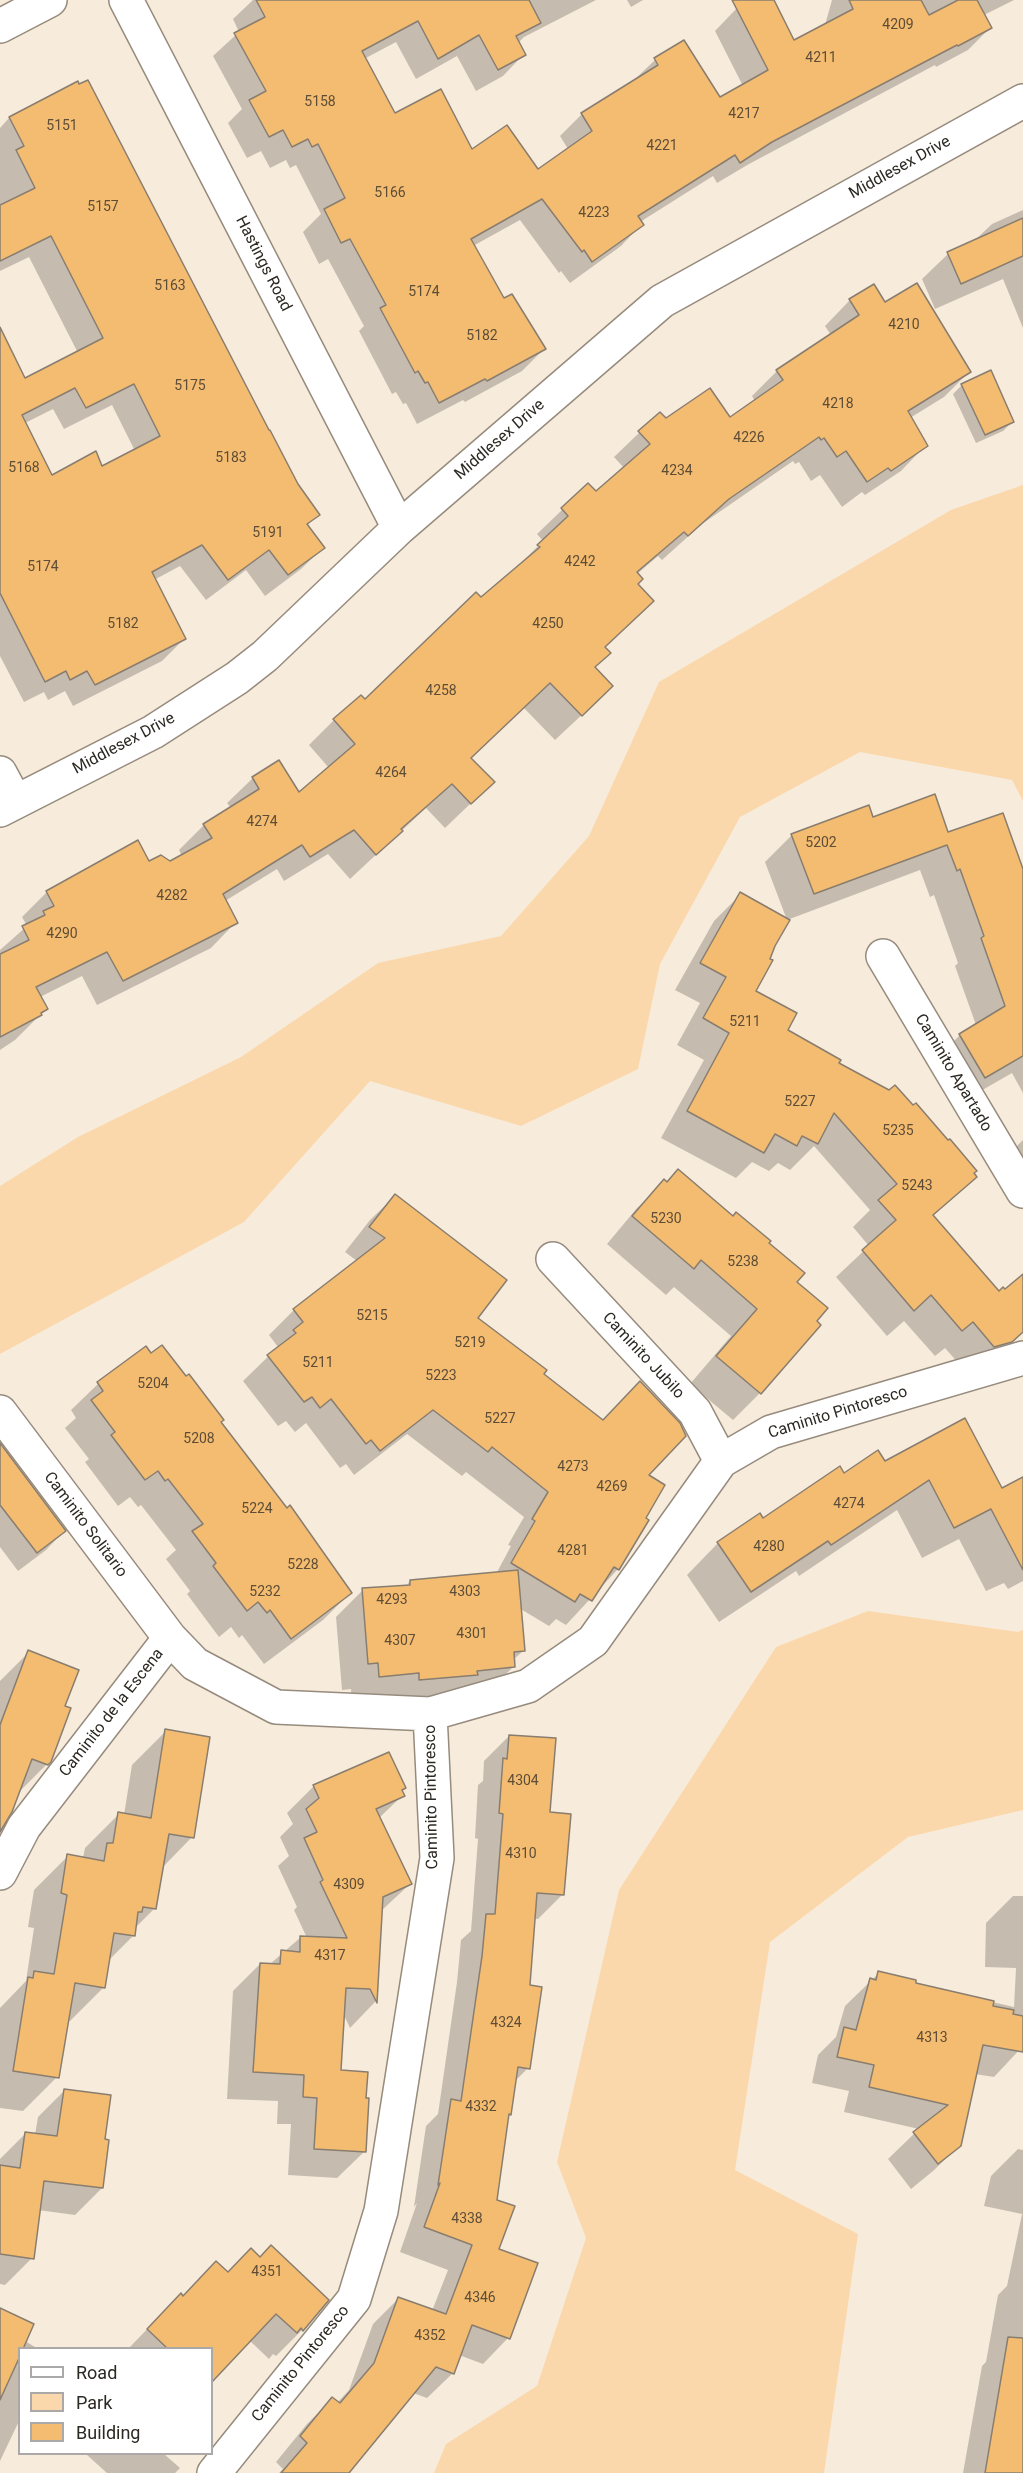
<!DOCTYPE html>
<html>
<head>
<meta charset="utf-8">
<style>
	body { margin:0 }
	#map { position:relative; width:1023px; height:2473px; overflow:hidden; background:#f7ebdb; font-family:Roboto,sans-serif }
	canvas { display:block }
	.legend { position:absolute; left:18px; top:2347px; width:195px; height:108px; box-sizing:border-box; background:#fff; border:2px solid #aba9a7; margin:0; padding:8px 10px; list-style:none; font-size:18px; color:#2c2822 }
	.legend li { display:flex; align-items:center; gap:12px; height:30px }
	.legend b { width:30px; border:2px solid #aba9a7 }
</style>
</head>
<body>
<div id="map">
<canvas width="1023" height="2473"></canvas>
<ul class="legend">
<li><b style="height:8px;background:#fff"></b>Road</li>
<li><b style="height:16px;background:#fbd8ab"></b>Park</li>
<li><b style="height:16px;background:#f4bc70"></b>Building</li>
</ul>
</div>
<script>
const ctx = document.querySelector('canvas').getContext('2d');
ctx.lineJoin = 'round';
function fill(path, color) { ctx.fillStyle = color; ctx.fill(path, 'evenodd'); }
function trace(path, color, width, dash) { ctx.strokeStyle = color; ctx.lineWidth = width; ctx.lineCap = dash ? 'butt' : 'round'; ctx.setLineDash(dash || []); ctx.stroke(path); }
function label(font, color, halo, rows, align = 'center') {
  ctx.font = font + ' Roboto,sans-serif'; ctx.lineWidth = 4.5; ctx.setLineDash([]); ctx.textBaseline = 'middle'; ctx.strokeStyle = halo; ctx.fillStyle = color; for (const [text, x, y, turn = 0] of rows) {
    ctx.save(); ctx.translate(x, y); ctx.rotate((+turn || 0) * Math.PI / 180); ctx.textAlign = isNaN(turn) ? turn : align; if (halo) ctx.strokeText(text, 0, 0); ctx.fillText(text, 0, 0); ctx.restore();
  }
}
fill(new Path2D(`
	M 1023,485 L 1023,801 L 1012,780 L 860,752 L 740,817 L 660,964 L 638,1069 L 521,1126 L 370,1081 L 244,1222 L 0,1354 L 0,1186 L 78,1137 L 241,1057 L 378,963 L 501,936 L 589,836 L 659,682 L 951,510 Z
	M 868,1611 L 1018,1632 L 1023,1630 L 1023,1810 L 908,1837 L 770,1942 L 735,2170 L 858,2234 L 824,2473 L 434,2473 L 446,2444 L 537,2386 L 586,2238 L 557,2162 L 619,1890 L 776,1647 Z`), '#fbd8ab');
fill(new Path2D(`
	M 253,0 L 596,0 L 524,37 L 518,43 L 524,54 L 503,76 L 476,91 L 457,56 L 416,79 L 396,42 L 364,59 L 394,115 L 472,151 L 538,171 L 568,149 L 560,136 L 582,114 L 633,81 L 655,60 L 720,99 L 743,86 L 715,31 L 736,9 L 754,0 L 772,0 L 793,42 L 825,25 L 832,0 L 1014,0 L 984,15 L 990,28 L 968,50 L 936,67 L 935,65 L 749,164 L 717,183 L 713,176 L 640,222 L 642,224 L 621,246 L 570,283 L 561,271 L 559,273 L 520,220 L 473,246 L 503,300 L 544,349 L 522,371 L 465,402 L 463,400 L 417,424 L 406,403 L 403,404 L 396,392 L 392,394 L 359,331 L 364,326 L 328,259 L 319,264 L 303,232 L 321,214 L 296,165 L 290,168 L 286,160 L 270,168 L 261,151 L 247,158 L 228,123 L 242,109 L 213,56 L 239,32 L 233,19 Z
	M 627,0 L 643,0 L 631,7 Z
	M 77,83 L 297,485 L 318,514 L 307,526 L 323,548 L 301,569 L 265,596 L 246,570 L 206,600 L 180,566 L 154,580 L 184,639 L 162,661 L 73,706 L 65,691 L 48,700 L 44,692 L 24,702 L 0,656 L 0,351 L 25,381 L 78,353 L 29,257 L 0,271 L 0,128 L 9,118 ZM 112,405 L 135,451 L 101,468 L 51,477 L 25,423 L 53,409 L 64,429 Z
	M 1023,210 L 1023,328 L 1003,279 L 935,309 L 922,279 L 948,254 L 973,242 L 992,224 Z
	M 850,300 L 885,304 L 970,371 L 944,397 L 910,418 L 926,445 L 901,471 L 865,495 L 862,492 L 842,507 L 820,475 L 811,481 L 799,462 L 795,464 L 793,461 L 702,524 L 662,560 L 658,556 L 637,574 L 636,584 L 604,648 L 609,653 L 594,668 L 586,711 L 555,740 L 523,707 L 470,759 L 493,782 L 445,828 L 426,808 L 350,879 L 328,854 L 284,881 L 277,869 L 225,901 L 236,922 L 211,948 L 97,1005 L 82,976 L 40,997 L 46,1009 L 15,1040 L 0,1050 L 0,950 L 27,926 L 22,917 L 47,892 L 148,863 L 170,862 L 182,856 L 179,850 L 204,825 L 231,808 L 227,803 L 253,778 L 299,795 L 329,768 L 309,745 L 334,720 L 365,701 L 513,571 L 543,541 L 537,534 L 588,485 L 596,494 L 625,469 L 614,457 L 640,432 L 666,420 L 730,419 L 755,401 L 752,396 L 777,371 L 831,335 L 825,326 Z
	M 962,385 L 1012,422 L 1003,431 L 976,443 L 953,394 Z
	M 872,819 L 948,834 L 1023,873 L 1023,1093 L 1012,1073 L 958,1104 L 933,1062 L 960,1035 L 976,1025 L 955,966 L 958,963 L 934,895 L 930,897 L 920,870 L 787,920 L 765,862 L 792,835 Z
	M 741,894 L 774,946 L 754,992 L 786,1031 L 837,1064 L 972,1173 L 975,1176 L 932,1217 L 999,1293 L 1005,1291 L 1023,1275 L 1023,1332 L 1009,1346 L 967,1373 L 945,1348 L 935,1356 L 904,1321 L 887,1336 L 836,1277 L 869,1246 L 853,1227 L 870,1210 L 814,1146 L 790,1170 L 778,1163 L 769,1171 L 752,1162 L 736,1178 L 661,1138 L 704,1060 L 677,1045 L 700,1003 L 675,990 L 714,921 Z
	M 1023,1140 L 1023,1196 L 1003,1160 Z
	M 678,1171 L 732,1217 L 767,1243 L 795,1282 L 819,1325 L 760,1393 L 733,1420 L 690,1384 L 731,1336 L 674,1287 L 666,1295 L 607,1244 L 637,1208 Z
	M 395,1196 L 476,1318 L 542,1375 L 646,1475 L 618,1569 L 566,1625 L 556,1619 L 549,1626 L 519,1608 L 523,1651 L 513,1660 L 514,1666 L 487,1693 L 352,1703 L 351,1689 L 342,1690 L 336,1617 L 363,1590 L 405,1587 L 410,1581 L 496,1574 L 511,1546 L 508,1545 L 524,1517 L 466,1472 L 462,1476 L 407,1434 L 354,1475 L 346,1464 L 340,1468 L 306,1423 L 295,1432 L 286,1421 L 278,1426 L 243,1381 L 278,1347 L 269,1335 L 294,1310 L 357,1261 L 345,1252 L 370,1220 Z
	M 145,1348 L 220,1422 L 350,1593 L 323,1620 L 264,1664 L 242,1635 L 239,1638 L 231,1627 L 219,1637 L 187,1594 L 190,1591 L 166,1559 L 176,1550 L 141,1505 L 138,1507 L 130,1497 L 118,1506 L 85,1462 L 89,1459 L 65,1428 L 76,1418 L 71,1410 L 98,1384 Z
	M 0,1444 L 64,1531 L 46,1550 L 18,1571 L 0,1547 Z
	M 885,1463 L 1001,1490 L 1023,1493 L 1023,1581 L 1008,1589 L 1004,1583 L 986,1591 L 959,1539 L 922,1558 L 897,1510 L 799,1576 L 796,1571 L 719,1622 L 687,1575 L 718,1543 L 843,1475 Z
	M 29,1652 L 63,1707 L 47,1764 L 16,1795 L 0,1805 L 0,1681 Z
	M 166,1731 L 192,1837 L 162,1868 L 155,1908 L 134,1929 L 133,1936 L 108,1961 L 104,1987 L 70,2021 L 67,2021 L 57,2077 L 23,2111 L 0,2108 L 0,2008 L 26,1981 L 34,1928 L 28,1927 L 34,1890 L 68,1856 L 83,1858 L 85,1848 L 119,1814 L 124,1815 L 132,1765 Z
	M 509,1736 L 549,1814 L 563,1894 L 538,1919 L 534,1919 L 528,1986 L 528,2068 L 514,2082 L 510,2114 L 507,2117 L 495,2201 L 497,2249 L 508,2338 L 483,2364 L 459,2355 L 453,2373 L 427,2398 L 413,2393 L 348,2471 L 351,2473 L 279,2473 L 283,2469 L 276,2462 L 307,2424 L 332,2399 L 337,2403 L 349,2390 L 373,2324 L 398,2299 L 432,2311 L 448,2270 L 400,2252 L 417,2203 L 414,2207 L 426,2126 L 438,2114 L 457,1982 L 461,1940 L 471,1931 L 478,1839 L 475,1838 L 478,1785 L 483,1781 L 484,1761 Z
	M 314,1786 L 401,1791 L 403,1795 L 379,1818 L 411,1883 L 380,1912 L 375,2002 L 350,2028 L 343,2013 L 339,2072 L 364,2152 L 337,2178 L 288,2175 L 291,2124 L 277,2124 L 278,2101 L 227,2099 L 233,1991 L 260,1964 L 269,1965 L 301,1937 L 307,1938 L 294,1910 L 297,1907 L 278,1866 L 289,1856 L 280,1837 L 293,1824 L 287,1813 Z
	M 1013,1896 L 1023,1896 L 1023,2046 L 994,2077 L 975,2074 L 960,2145 L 933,2171 L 911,2189 L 888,2159 L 919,2129 L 844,2112 L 849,2091 L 812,2083 L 818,2055 L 836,2037 L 845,2006 L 879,1973 L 914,1984 L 1014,2007 L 1016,1968 L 985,1967 L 986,1923 Z
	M 65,2090 L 104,2141 L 102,2188 L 75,2215 L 38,2210 L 32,2258 L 5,2285 L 0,2284 L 0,2159 L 25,2134 L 35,2135 L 38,2117 Z
	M 1018,2149 L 1023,2150 L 1023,2473 L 963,2473 L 982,2366 L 986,2362 L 998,2295 L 1007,2286 L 1022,2214 L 984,2206 L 991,2176 Z
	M 251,2250 L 302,2330 L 276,2356 L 273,2354 L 269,2359 L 249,2340 L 212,2380 L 212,2348 L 129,2348 L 154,2322 L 182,2298 L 228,2274 Z
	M 0,2308 L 25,2341 L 35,2347 L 34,2348 L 20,2348 L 20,2419 L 0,2461 Z
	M 89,2454 L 164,2454 L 180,2468 L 175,2473 L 107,2473 L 87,2455 Z`), '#0003');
const building = new Path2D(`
	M 256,0 L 529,0 L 541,23 L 516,36 L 526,55 L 498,70 L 479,35 L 438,59 L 418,21 L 362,51 L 395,113 L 441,89 L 472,149 L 507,125 L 538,169 L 592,131 L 581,113 L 658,65 L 654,58 L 684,40 L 720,97 L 768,70 L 732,0 L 774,0 L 794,40 L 853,9 L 849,0 L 921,0 L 929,15 L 958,0 L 977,0 L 992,28 L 958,46 L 957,45 L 772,142 L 740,163 L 735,155 L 638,216 L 644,225 L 592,262 L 584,250 L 582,252 L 542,199 L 471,239 L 504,298 L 512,294 L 546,349 L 487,381 L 485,379 L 439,403 L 428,382 L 425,383 L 418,371 L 415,373 L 380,308 L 386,305 L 350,239 L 341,243 L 324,209 L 345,198 L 318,144 L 312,147 L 308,139 L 292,147 L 283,130 L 269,137 L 249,100 L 266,91 L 234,33 L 265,17 Z
	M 88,80 L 269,430 L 270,430 L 298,484 L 320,515 L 307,524 L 325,548 L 288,575 L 269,550 L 228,580 L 202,545 L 152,572 L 186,639 L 95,685 L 87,671 L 70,680 L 66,671 L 45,682 L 0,593 L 0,327 L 25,378 L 103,338 L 51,236 L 0,261 L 0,205 L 35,188 L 16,150 L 24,146 L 9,117 L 78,81 L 79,84 ZM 134,384 L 160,436 L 102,466 L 96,451 L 52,475 L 22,415 L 75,388 L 86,408 Z
	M 1023,218 L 1023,256 L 961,284 L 947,252 Z
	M 917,283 L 971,372 L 908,411 L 928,446 L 891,471 L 888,468 L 867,482 L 846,451 L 837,457 L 824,438 L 821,440 L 819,437 L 729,499 L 688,536 L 684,532 L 637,572 L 643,579 L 638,584 L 654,601 L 605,647 L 611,653 L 595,667 L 613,686 L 582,716 L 550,683 L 471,758 L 495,782 L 471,804 L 452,784 L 401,829 L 403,831 L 376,855 L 354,830 L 310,857 L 302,845 L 223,894 L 238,923 L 123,981 L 107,952 L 36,987 L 48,1009 L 41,1013 L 42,1015 L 0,1037 L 0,954 L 29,940 L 22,926 L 45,915 L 43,911 L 54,906 L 46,891 L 138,840 L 149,861 L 161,855 L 170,861 L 212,838 L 203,824 L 259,789 L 252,777 L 279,760 L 299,792 L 355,744 L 333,719 L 361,695 L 365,699 L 476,592 L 481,597 L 540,547 L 537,545 L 568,516 L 561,508 L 588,483 L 596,491 L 650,444 L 638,431 L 660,412 L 666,418 L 710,388 L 730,417 L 783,380 L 776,370 L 859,315 L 849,299 L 874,284 L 885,302 Z
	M 991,370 L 1014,422 L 985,435 L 961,384 Z
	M 935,794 L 948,832 L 1003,813 L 1023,869 L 1023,1056 L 985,1078 L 959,1034 L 1005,1006 L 981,938 L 984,936 L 960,869 L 957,871 L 947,845 L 814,894 L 791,834 L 869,805 L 873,817 Z
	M 740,892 L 790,920 L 775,946 L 770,959 L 773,960 L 756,991 L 797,1013 L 788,1030 L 841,1060 L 839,1063 L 889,1090 L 895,1085 L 913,1105 L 916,1103 L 948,1140 L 950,1139 L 977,1171 L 974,1173 L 977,1177 L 933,1215 L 999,1291 L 1003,1287 L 1005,1289 L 1023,1274 L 1023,1332 L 1012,1342 L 994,1347 L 973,1322 L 962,1331 L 931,1295 L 914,1311 L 862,1250 L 896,1220 L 878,1200 L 897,1184 L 834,1113 L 818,1144 L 802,1136 L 797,1146 L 775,1134 L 764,1153 L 687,1111 L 729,1033 L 703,1018 L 726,977 L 700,963 Z
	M 678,1169 L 733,1216 L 736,1212 L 771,1241 L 769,1243 L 805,1273 L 797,1282 L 828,1308 L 817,1321 L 821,1325 L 761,1394 L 716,1356 L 757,1309 L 701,1260 L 694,1269 L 632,1216 L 664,1179 L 667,1182 Z
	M 395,1194 L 507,1280 L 478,1318 L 547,1370 L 544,1374 L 603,1420 L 640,1381 L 680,1423 L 686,1436 L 649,1475 L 665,1485 L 646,1518 L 649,1520 L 619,1570 L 614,1567 L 592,1601 L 580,1594 L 575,1602 L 511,1563 L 535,1521 L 532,1519 L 548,1492 L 492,1447 L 488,1452 L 433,1410 L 380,1451 L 371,1440 L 366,1444 L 331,1399 L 320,1408 L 312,1397 L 304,1402 L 267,1355 L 296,1333 L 293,1330 L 303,1322 L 293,1309 L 385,1238 L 369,1227 Z
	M 162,1345 L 186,1376 L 189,1374 L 224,1420 L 221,1422 L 287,1508 L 290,1505 L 352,1593 L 291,1639 L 270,1610 L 267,1613 L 258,1602 L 247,1611 L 213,1566 L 216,1563 L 192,1531 L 203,1524 L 168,1479 L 165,1481 L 158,1471 L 145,1480 L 111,1435 L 115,1432 L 91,1400 L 103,1391 L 97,1382 L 146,1346 L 151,1353 Z
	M 965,1418 L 1002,1488 L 1023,1477 L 1023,1570 L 991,1509 L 954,1528 L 929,1480 L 831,1545 L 828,1541 L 751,1592 L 717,1542 L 760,1513 L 763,1518 L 840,1466 L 844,1473 L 878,1450 L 885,1461 Z
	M 0,1443 L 66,1531 L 37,1553 L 0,1505 Z
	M 518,1570 L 525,1651 L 514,1652 L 515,1667 L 477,1671 L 478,1675 L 419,1680 L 419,1673 L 379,1677 L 378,1663 L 368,1664 L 362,1588 L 410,1585 L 410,1580 Z
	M 28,1650 L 79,1670 L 65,1706 L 71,1708 L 51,1762 L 48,1765 L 32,1759 L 12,1812 L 0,1832 L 0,1725 Z
	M 165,1729 L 210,1737 L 194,1838 L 169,1834 L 156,1909 L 143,1907 L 142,1912 L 138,1912 L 135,1936 L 114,1933 L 105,1988 L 75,1983 L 59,2078 L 13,2071 L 28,1977 L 33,1978 L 34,1971 L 54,1974 L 67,1895 L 61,1893 L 67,1854 L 104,1861 L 107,1843 L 113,1843 L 118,1812 L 151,1818 Z
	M 509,1735 L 556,1738 L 550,1812 L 571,1814 L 564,1895 L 537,1893 L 530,1985 L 542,1987 L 530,2069 L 518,2067 L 511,2115 L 509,2114 L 497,2200 L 515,2206 L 499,2249 L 538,2263 L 510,2339 L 472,2325 L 454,2374 L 436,2367 L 349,2473 L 281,2473 L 307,2443 L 300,2436 L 332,2397 L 340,2403 L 374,2363 L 398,2297 L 446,2314 L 472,2245 L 424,2227 L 440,2183 L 438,2185 L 451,2099 L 461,2101 L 482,1956 L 486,1914 L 495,1914 L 503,1814 L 499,1813 L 503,1758 L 507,1759 Z
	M 389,1752 L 406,1788 L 402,1790 L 405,1796 L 376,1809 L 412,1884 L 383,1897 L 377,2003 L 370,1989 L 346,1988 L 341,2070 L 368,2072 L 366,2098 L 369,2098 L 366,2152 L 314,2149 L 317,2098 L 303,2097 L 304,2075 L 253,2072 L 260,1963 L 280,1964 L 281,1950 L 300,1952 L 300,1936 L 347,1938 L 320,1882 L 323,1880 L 304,1838 L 317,1832 L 306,1809 L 319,1798 L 313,1785 Z
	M 878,1971 L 916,1980 L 916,1983 L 994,2001 L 993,2006 L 1014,2010 L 1013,2014 L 1023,2016 L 1023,2052 L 983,2045 L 961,2146 L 938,2164 L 913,2132 L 948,2105 L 869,2087 L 874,2065 L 837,2057 L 844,2027 L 856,2030 L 870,1978 L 876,1980 Z
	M 64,2089 L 111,2095 L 105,2139 L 109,2140 L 103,2188 L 44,2181 L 34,2259 L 0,2254 L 0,2165 L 20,2168 L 25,2132 L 57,2136 Z
	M 271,2245 L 329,2300 L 303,2331 L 301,2328 L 297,2333 L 276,2314 L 212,2382 L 212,2349 L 168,2349 L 147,2329 L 181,2293 L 183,2296 L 216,2261 L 228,2272 L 251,2248 L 260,2257 Z
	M 0,2308 L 34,2324 L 23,2349 L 20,2349 L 20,2356 L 0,2400 Z
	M 1008,2337 L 1023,2338 L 1023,2473 L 985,2473 Z`);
fill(building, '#f4bc70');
trace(building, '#887d6f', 1.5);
const minor = new Path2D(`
	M 126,0 L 399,528
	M 0,26 L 50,0
	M 0,773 L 15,801
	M 0,810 L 153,732 L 237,678 L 265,656 L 399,528 L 662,301 L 1023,101
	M 883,956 L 1023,1191
	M 553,1259 L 695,1412 L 721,1461
	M 0,1412 L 170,1638
	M 0,1873 L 24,1827 L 170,1638 L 195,1664 L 276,1707 L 430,1714 L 528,1686 L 593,1641 L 721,1461 L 771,1432 L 1023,1358
	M 214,2473 L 354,2299 L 381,2211 L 437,1858 L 430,1714`);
trace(minor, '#968b7d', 36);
trace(minor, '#fff', 33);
label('14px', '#5e4d36', null, [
	["4209",898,25],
	["4211",821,58],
	["5158",320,102],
	["4217",744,114],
	["5151",62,126],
	["4221",662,146],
	["5166",390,193],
	["5157",103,207],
	["4223",594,213],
	["5163",170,286],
	["5174",424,292],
	["4210",904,325],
	["5182",482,336],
	["5175",190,386],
	["4218",838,404],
	["4226",749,438],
	["5183",231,458],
	["5168",24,468],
	["4234",677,471],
	["5191",268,533],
	["4242",580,562],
	["5174",43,567],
	["5182",123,624],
	["4250",548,624],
	["4258",441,691],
	["4264",391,773],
	["4274",262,822],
	["5202",821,843],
	["4282",172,896],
	["4290",62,934],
	["5211",745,1022],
	["5227",800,1102],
	["5235",898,1131],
	["5243",917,1186],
	["5230",666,1219],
	["5238",743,1262],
	["5215",372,1316],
	["5219",470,1343],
	["5211",318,1363],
	["5223",441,1376],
	["5204",153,1384],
	["5227",500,1419],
	["5208",199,1439],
	["4273",573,1467],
	["4269",612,1487],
	["4274",849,1504],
	["5224",257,1509],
	["4280",769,1547],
	["4281",573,1551],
	["5228",303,1565],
	["5232",265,1592],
	["4303",465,1592],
	["4293",392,1600],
	["4301",472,1634],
	["4307",400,1641],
	["4304",523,1781],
	["4310",521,1854],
	["4309",349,1885],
	["4317",330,1956],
	["4324",506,2023],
	["4313",932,2038],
	["4332",481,2107],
	["4338",467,2219],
	["4351",267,2272],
	["4346",480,2298],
	["4352",430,2336]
]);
label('16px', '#2c2822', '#fff', [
	["Middlesex Drive",900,168,-29],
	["Hastings Road",263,264,63],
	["Middlesex Drive",500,440,-41],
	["Middlesex Drive",124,744,-28],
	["Caminito Apartado",953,1073,59],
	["Caminito Jubilo",643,1356,47],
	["Caminito Pintoresco",838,1413,-17],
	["Caminito Solitario",85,1525,53],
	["Caminito de la Escena",112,1713,-52],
	["Caminito Pintoresco",432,1797,-91],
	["Caminito Pintoresco",301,2364,-51]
]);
</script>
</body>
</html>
